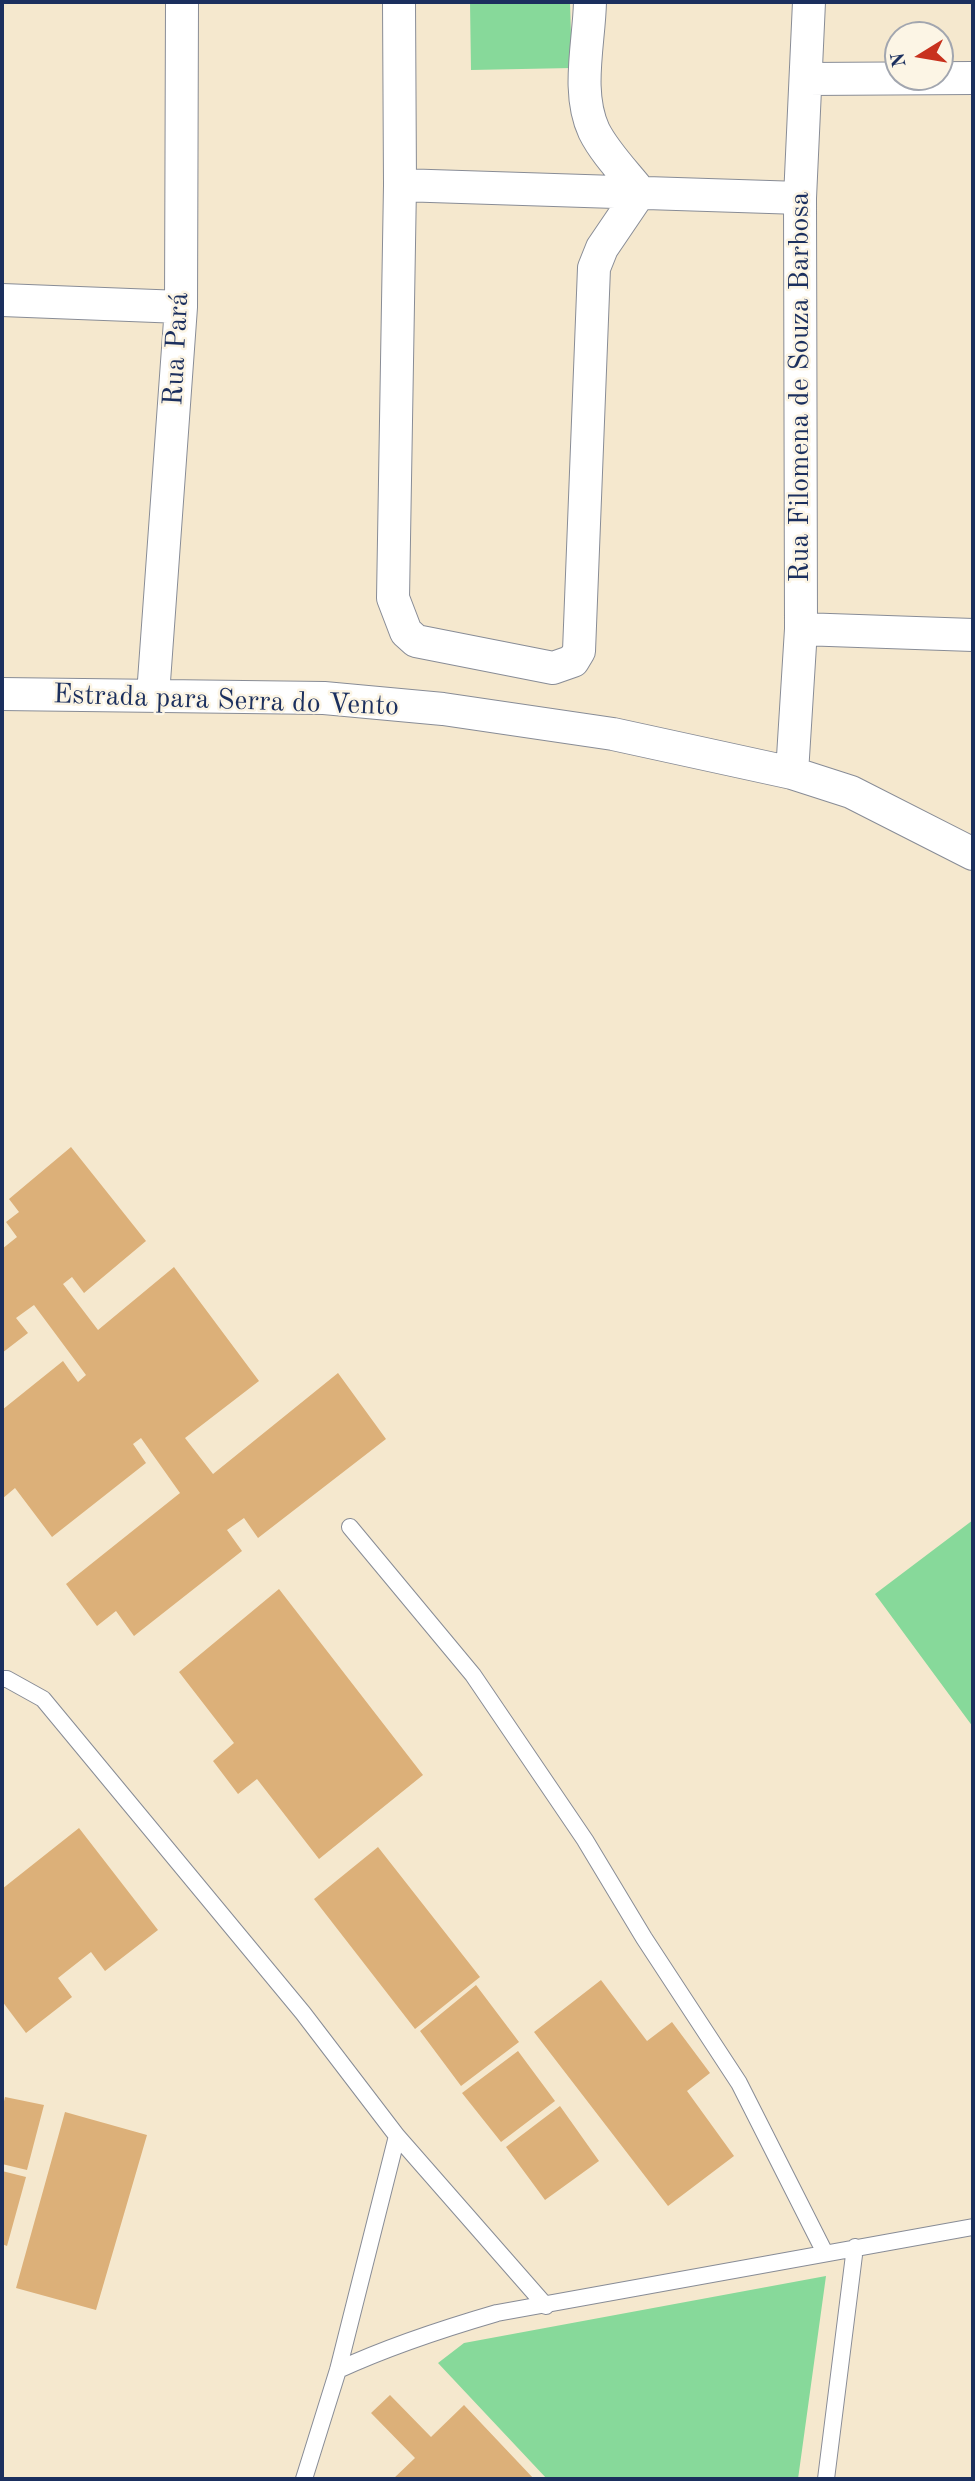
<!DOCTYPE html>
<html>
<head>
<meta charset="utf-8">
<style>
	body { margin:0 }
	#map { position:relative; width:975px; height:2481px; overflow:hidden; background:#f5e8ce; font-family:"Old Standard TT",serif }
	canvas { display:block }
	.frame { position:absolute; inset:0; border:4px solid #1b2f5e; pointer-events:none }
	.north { position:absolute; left:884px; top:21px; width:70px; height:70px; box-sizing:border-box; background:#fcf5e5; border:2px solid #a2a6af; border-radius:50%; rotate:259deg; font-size:19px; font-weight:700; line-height:28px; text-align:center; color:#1b2f5e }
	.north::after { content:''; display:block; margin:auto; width:24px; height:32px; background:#c8321e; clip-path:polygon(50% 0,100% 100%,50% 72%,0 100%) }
</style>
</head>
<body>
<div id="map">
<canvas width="975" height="2481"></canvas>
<div class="frame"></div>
<div class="north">N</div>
</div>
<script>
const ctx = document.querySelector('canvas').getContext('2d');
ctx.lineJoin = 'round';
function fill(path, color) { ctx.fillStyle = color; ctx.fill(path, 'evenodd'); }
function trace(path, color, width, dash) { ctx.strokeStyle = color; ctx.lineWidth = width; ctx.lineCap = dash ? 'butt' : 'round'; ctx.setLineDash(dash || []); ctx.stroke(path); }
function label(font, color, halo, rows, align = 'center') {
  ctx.font = font + ' "Old Standard TT",serif'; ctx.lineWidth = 5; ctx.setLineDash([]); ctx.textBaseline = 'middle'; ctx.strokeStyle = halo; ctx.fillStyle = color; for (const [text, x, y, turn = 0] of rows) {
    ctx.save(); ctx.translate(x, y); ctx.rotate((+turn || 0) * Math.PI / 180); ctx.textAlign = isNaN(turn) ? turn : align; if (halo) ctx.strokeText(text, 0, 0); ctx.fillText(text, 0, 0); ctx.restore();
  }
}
fill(new Path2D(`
	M 470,2 L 570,2 L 572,68 L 471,70 Z
	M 973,1520 L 973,1727 L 875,1594 Z
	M 826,2276 L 798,2479 L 547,2479 L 438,2363 L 464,2343 Z`), '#87d99a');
fill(new Path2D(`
	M 71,1147 L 146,1241 L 84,1293 L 72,1277 L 63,1284 L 98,1330 L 174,1267 L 259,1381 L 185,1438 L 213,1474 L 338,1373 L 386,1439 L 258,1538 L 244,1518 L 227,1530 L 242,1551 L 134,1636 L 116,1611 L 97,1626 L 66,1584 L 180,1493 L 141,1438 L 133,1444 L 146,1463 L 52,1537 L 15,1488 L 2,1499 L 2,1410 L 63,1361 L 78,1382 L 86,1375 L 34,1305 L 16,1318 L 28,1333 L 2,1353 L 2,1249 L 17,1237 L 6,1222 L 19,1212 L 9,1199 Z
	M 279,1589 L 423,1775 L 319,1859 L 257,1779 L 238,1794 L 213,1761 L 234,1743 L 179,1672 Z
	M 79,1828 L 158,1930 L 105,1971 L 91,1952 L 58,1978 L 72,1997 L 26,2033 L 2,2001 L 2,1924 L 4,1922 L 2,1918 L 2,1889 Z
	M 378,1847 L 480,1977 L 415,2029 L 314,1899 Z
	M 601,1980 L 647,2041 L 672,2022 L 710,2073 L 687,2091 L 734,2156 L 668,2206 L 534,2032 Z
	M 476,1985 L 519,2042 L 461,2086 L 420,2031 Z
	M 518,2051 L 555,2101 L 501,2142 L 462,2093 Z
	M 5,2097 L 44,2105 L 27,2170 L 2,2164 L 2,2110 Z
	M 560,2106 L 599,2161 L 545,2200 L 506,2147 Z
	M 65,2112 L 147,2135 L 96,2310 L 16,2288 Z
	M 2,2171 L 26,2177 L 7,2246 L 2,2244 Z
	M 390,2395 L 431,2437 L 464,2405 L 534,2479 L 393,2479 L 415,2458 L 371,2413 Z`), '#dcb079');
const service = new Path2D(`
	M 350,1527 L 473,1675 L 585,1840 L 644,1938 L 739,2083 L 825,2253
	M 2,1679 L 7,1679 L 43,1699 L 303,2013 L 397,2136 L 546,2306
	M 338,2370 C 390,2346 442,2329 497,2313 L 973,2227
	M 304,2479 L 338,2370 L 397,2136
	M 826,2479 L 855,2247`);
const minor = new Path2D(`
	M 399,2 L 400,185 L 393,598 L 406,632 L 416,641 L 553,668 L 573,661 L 579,651 L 594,268 L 602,248 L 640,192 C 625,173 605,153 594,131 C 576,92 589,44 590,2
	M 807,79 L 973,78
	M 400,185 L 800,198
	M 2,300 L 181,307
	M 801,629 L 973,635
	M 2,694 L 324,698 L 443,709 L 613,734 L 792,773 L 851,792 L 973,854
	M 153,695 L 181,307 L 182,2
	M 792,773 L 801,629 L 800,198 L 809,2`);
trace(service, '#888c96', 18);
trace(minor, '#888c96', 34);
trace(service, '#fff', 16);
trace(minor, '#fff', 32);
label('28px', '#1b2f5e', '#fcf5e5', [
	["Rua Pará",177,349,-87],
	["Rua Filomena de Souza Barbosa",801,387,-90],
	["Estrada para Serra do Vento",226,701,2]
]);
</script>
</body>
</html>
